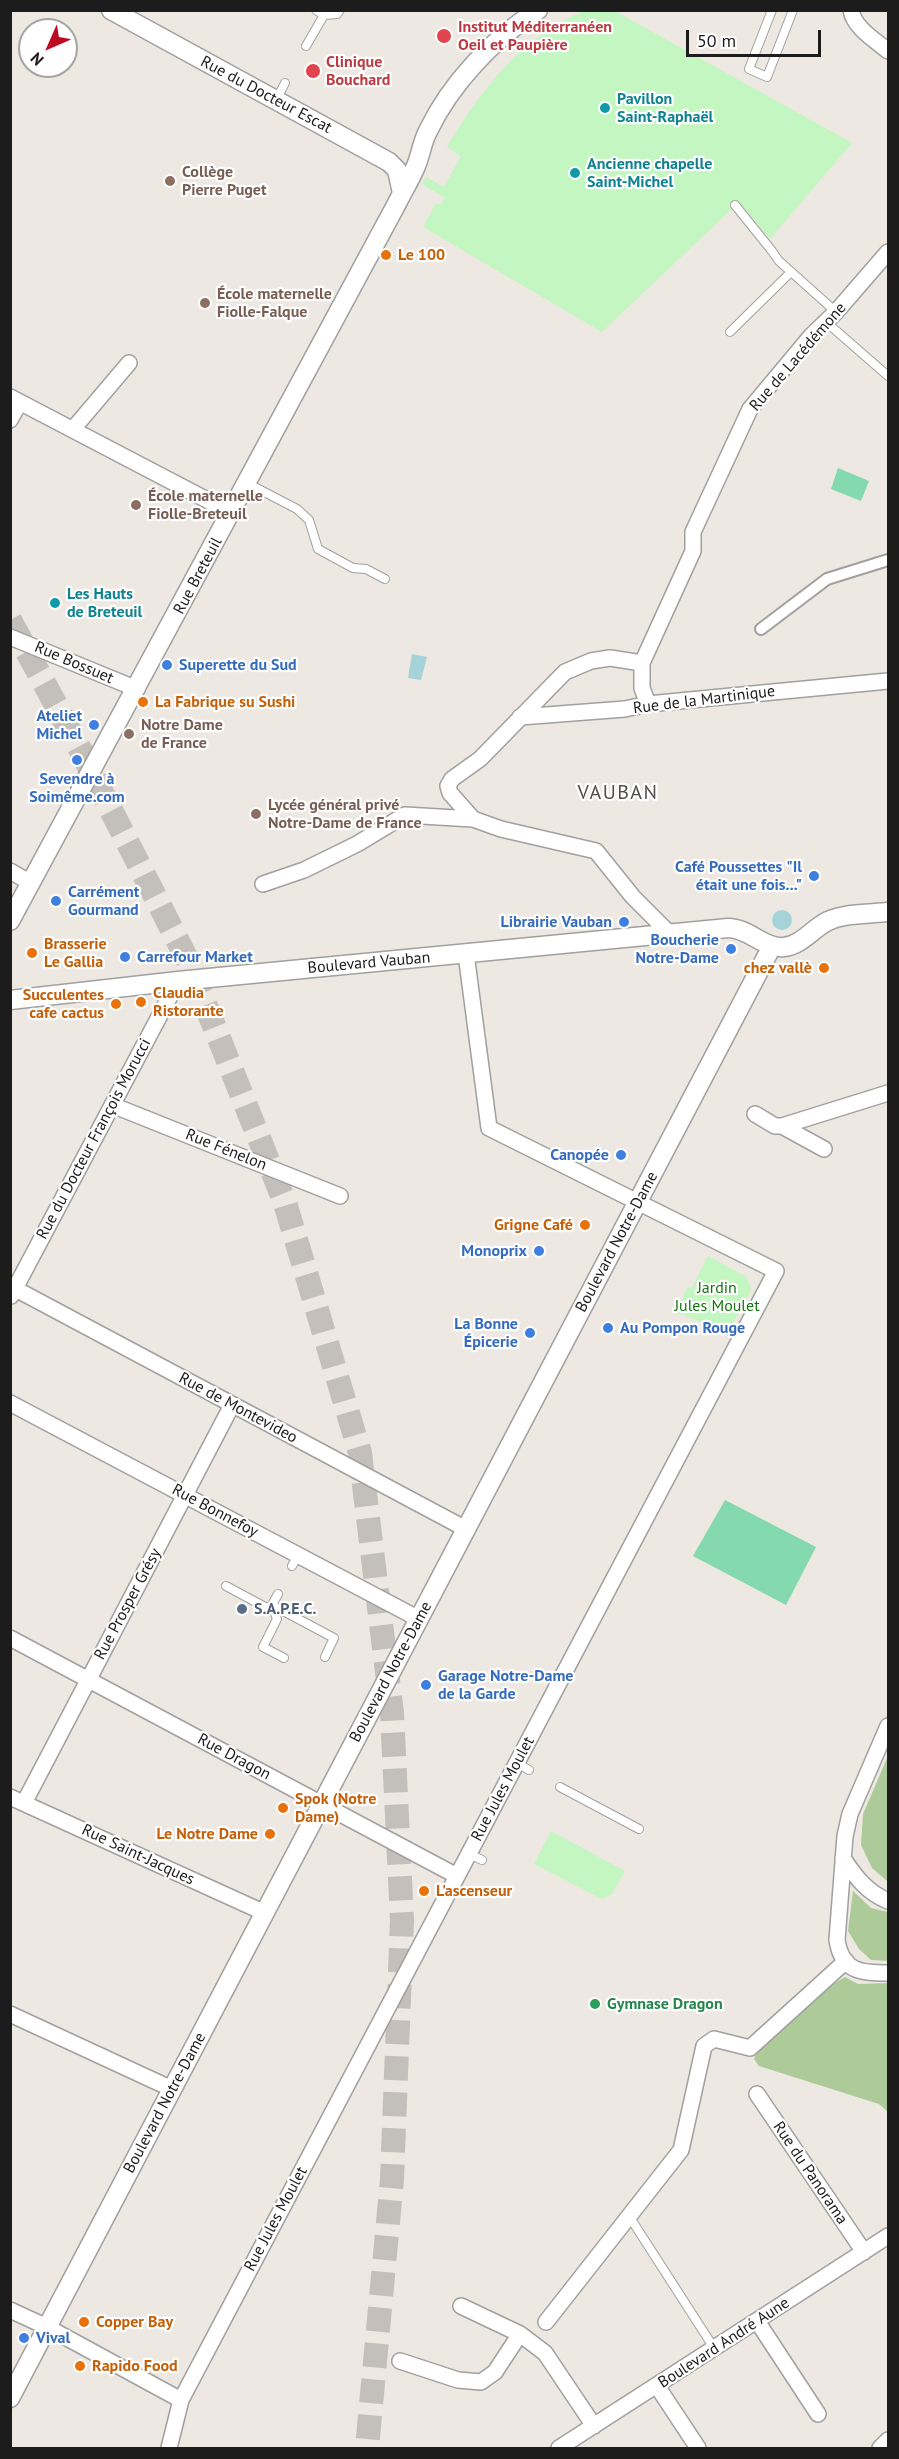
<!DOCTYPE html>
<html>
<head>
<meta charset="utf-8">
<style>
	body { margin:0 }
	#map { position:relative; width:899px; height:2459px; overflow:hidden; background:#ede8e2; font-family:"PT Sans",sans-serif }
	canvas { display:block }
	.frame { position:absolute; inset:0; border:12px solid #1c1c1c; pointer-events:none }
	.north { position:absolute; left:18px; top:18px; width:60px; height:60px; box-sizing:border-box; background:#fff; border:2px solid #a4a4a4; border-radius:50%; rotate:225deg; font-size:16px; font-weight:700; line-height:24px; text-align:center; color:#1c1c1c }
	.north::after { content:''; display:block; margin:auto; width:21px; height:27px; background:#be0a20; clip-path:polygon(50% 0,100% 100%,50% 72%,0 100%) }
	.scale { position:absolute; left:686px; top:30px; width:135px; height:27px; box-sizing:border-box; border:3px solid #1c1c1c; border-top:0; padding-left:8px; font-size:18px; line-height:21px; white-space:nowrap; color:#1c1c1c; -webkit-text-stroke:4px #fff; paint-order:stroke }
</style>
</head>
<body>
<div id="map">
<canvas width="899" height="2459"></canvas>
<div class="frame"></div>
<div class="north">N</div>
<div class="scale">50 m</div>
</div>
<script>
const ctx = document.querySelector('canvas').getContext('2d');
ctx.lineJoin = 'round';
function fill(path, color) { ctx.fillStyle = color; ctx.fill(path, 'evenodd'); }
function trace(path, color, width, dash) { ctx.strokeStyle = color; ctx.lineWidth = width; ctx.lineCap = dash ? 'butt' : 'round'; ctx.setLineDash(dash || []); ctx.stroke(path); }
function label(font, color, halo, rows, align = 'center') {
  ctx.font = font + ' "PT Sans",sans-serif'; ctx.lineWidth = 4.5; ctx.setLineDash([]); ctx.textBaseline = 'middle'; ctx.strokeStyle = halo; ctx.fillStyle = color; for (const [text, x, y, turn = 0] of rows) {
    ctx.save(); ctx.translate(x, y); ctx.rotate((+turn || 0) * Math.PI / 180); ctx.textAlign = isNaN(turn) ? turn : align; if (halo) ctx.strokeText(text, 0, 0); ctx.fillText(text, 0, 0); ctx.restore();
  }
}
fill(new Path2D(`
	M 888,1756 L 888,1882 L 872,1868 L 861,1845 L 863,1814 Z
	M 853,1891 L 871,1908 L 888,1912 L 888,1961 L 871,1960 L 859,1949 L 848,1931 Z
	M 845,1977 L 858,1984 L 888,1983 L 888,2112 L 879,2104 L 759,2066 L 754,2059 L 759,2046 L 835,1983 Z`), '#adca99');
fill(new Path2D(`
	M 584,11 L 615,11 L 852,143 L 770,239 L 739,202 L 602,332 L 423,227 L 436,203 L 440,205 L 445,198 L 422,184 L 426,177 L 444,187 L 461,156 L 447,147 C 480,91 522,36 584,11 Z
	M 708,1256 L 747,1277 L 751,1290 L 728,1332 L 677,1313 L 687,1287 L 692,1288 Z
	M 551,1831 L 625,1871 L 612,1894 L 602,1899 L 534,1864 Z`), '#c3f6c0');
fill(new Path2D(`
	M 838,468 L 869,481 L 861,501 L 831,489 Z
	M 725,1500 L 816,1547 L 786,1605 L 693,1556 Z`), '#84d9ae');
fill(new Path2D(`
	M 412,654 L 427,657 L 421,680 L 408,678 Z
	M772 920a10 10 0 1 1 20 0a10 10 0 1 1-20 0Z`), '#a5d3d9');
trace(new Path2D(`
	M 10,620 L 82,753 L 188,961 L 285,1203 L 360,1453 L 392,1713 L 402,1920 L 392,2179 L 367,2448`), '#c3bfba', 24, [24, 12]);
const service = new Path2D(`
	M 316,10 L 324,15
	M 772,10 L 749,69 L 767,77 L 793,10
	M 306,46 L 324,15 L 337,14 L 340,10
	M 276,100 L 285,83
	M 735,205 L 772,251 L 779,261 L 836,312
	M 825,321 L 888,376
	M 730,332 L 791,272
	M 247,483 L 297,509 L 309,520 L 318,549 L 353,568 L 366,569 L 385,579
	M 292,1566 L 298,1555
	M 226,1586 L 267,1608 L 272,1605 L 277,1619 L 263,1647 L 284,1658
	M 278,1594 L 272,1605 L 334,1638 L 325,1657
	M 517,1763 L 529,1770
	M 560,1787 L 639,1829
	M 469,1854 L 482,1860
	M 629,2216 L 714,2348`);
const pedestrian = new Path2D(`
	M 761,629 L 827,579 L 888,560`);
const minor = new Path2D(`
	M 851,10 C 854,28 875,40 888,51
	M 10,397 L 230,512
	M 10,420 L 20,402
	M 73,429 L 129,363
	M 10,637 L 137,689
	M 642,663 L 610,658 L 591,661 L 565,672 L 480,759 L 452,779 L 448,786 L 450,793 L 473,819 L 501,829 L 596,851 L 633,897 L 670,934
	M 648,704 L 642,688 L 642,663 L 693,551 L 693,532 L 750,409 L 811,336 L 836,312 L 888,252
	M 520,717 L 625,709 L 648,704 L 888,681
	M 10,871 L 31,883
	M 263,884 L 304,870 L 357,844 L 405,815 L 473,819
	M 112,1105 L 340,1196
	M 755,1114 L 775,1126 L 782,1126 L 888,1093
	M 782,1126 L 824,1149
	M 10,1286 L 466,1529
	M 11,1296 L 178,981
	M 10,1403 L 419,1619
	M 10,1638 L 457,1876
	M 888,1726 L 850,1814 L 845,1836 L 837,1940 C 842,1972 861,1973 888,1973
	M 10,1797 L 265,1913
	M 24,1803 L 232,1405
	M 843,1858 C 856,1878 867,1892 888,1901
	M 10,2014 L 172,2089
	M 757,2094 L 864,2252
	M 461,2306 L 520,2334 L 545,2353 L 594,2426
	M 10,2310 L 47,2327 L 181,2400
	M 757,2321 L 818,2414
	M 546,2322 L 681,2150 L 704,2046 L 714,2039 L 750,2048 L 846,1961
	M 400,2361 L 458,2380 L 481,2382 L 495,2372 L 520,2334
	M 657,2386 L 698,2448
	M 169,2448 L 181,2400 L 776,1271 L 489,1128 L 466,954
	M 559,2448 L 888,2236
	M 880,2448 L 888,2440`);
const tertiary = new Path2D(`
	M 111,10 L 389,162 L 397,170 L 402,193
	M 10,921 L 395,207 C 402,193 410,180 416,166 C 421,154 422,142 428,131 C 451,83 493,39 538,10
	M 10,1000 L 178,981 L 728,928 C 749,928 764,949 784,947 C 802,945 813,928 828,921 C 846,913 869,914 888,912
	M 10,2398 L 772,946`);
trace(service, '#a0a0a0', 10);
trace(pedestrian, '#a0a0a0', 14);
trace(minor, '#a0a0a0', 18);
trace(tertiary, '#a0a0a0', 21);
trace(service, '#fff', 8);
trace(pedestrian, '#fff', 10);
trace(minor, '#fff', 15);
trace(tertiary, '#fff', 18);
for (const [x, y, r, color] of [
	[444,36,8,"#e0444e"],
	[313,71,8,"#e0444e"],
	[605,108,6,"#0f9aa8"],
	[575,173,6,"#0f9aa8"],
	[170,181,6,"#8d6e63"],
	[386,255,6,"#e8710a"],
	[205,303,6,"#8d6e63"],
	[136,505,6,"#8d6e63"],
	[55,603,6,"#0f9aa8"],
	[167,665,6,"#3f7fe0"],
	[143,702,6,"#e8710a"],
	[94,725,6,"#3f7fe0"],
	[129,734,6,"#8d6e63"],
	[77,760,6,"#3f7fe0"],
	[256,814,6,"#8d6e63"],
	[814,876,6,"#3f7fe0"],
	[56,901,6,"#3f7fe0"],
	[624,922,6,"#3f7fe0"],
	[731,949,6,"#3f7fe0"],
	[32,953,6,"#e8710a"],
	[125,957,6,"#3f7fe0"],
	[824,968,6,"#e8710a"],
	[141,1002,6,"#e8710a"],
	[116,1004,6,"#e8710a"],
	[621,1155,6,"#3f7fe0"],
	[585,1225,6,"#e8710a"],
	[539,1251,6,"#3f7fe0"],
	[608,1328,6,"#3f7fe0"],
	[530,1333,6,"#3f7fe0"],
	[242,1609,6,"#5c6f8a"],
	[426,1685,6,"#3f7fe0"],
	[283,1808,6,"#e8710a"],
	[270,1834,6,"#e8710a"],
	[424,1891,6,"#e8710a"],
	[595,2004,6,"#2e9e5b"],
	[84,2322,6,"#e8710a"],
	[24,2338,6,"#3f7fe0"],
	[80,2366,6,"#e8710a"]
]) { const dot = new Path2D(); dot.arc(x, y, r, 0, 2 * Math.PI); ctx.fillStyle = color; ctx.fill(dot); trace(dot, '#fff', 2); }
label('bold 16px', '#be3a42', '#fff', [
	["Institut Méditerranéen",458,27],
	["Oeil et Paupière",458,45],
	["Clinique",326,62],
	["Bouchard",326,80]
], 'left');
label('16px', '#1c1c1c', '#fff', [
	["Rue du Docteur Escat",266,95,28],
	["Rue de Lacédémone",798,357,-49],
	["Rue Breteuil",198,576,-62],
	["Rue Bossuet",74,663,23],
	["Rue de la Martinique",704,700,-7],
	["Boulevard Vauban",369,963,-5],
	["Rue du Docteur François Morucci",94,1139,-62],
	["Rue Fénelon",226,1150,22],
	["Boulevard Notre-Dame",617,1242,-62],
	["Rue de Montevideo",238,1408,28],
	["Rue Bonnefoy",215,1511,28],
	["Rue Prosper Grésy",128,1604,-62],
	["Boulevard Notre-Dame",391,1672,-62],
	["Rue Dragon",234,1757,28],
	["Rue Jules Moulet",503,1789,-62],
	["Rue Saint-Jacques",138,1855,25],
	["Boulevard Notre-Dame",165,2103,-62],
	["Rue du Panorama",810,2173,56],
	["Rue Jules Moulet",276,2219,-62],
	["Boulevard André Aune",724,2343,-33]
]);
label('bold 16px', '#0d838f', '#fff', [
	["Pavillon",617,99],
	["Saint-Raphaël",617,117],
	["Ancienne chapelle",587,164],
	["Saint-Michel",587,182],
	["Les Hauts",67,594],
	["de Breteuil",67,612]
], 'left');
label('bold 16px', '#785e54', '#fff', [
	["Collège",182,172],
	["Pierre Puget",182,190],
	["École maternelle",217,294],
	["Fiolle-Falque",217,312],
	["École maternelle",148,496],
	["Fiolle-Breteuil",148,514],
	["Notre Dame",141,725],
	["de France",141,743],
	["Lycée général privé",268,805],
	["Notre-Dame de France",268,823]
], 'left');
label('bold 16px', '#c56008', '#fff', [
	["Le 100",398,255],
	["La Fabrique su Sushi",155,702],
	["Brasserie",44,944],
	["Le Gallia",44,962],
	["chez vallè",812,968,"right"],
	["Claudia",153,993],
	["Ristorante",153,1011],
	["Succulentes",104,995,"right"],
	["cafe cactus",104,1013,"right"],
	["Grigne Café",573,1225,"right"],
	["Spok (Notre",295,1799],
	["Dame)",295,1817],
	["Le Notre Dame",258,1834,"right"],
	["L'ascenseur",436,1891],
	["Copper Bay",96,2322],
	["Rapido Food",92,2366]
], 'left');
label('bold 16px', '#366cbe', '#fff', [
	["Superette du Sud",179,665,"left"],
	["Ateliet",82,716],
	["Michel",82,734],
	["Sevendre à",77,779,"center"],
	["Soimême.com",77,797,"center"],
	["Café Poussettes \"Il",802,867],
	["était une fois...\"",802,885],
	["Carrément",68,892,"left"],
	["Gourmand",68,910,"left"],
	["Librairie Vauban",612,922],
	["Boucherie",719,940],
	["Notre-Dame",719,958],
	["Carrefour Market",137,957,"left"],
	["Canopée",609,1155],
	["Monoprix",527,1251],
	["La Bonne",518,1324],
	["Épicerie",518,1342],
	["Au Pompon Rouge",620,1328,"left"],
	["Garage Notre-Dame",438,1676,"left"],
	["de la Garde",438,1694,"left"],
	["Vival",36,2338,"left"]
], 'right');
label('16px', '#147411', '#fff', [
	["Jardin",717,1288],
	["Jules Moulet",717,1306]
]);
label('bold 16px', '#4e5e75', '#fff', [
	["S.A.P.E.C.",254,1609]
], 'left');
label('bold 16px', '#27864d', '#fff', [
	["Gymnase Dragon",607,2004]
], 'left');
ctx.letterSpacing = '1.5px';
label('20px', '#4f4f4f', '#fff', [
	["VAUBAN",618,793]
]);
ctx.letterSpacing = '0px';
</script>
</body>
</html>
